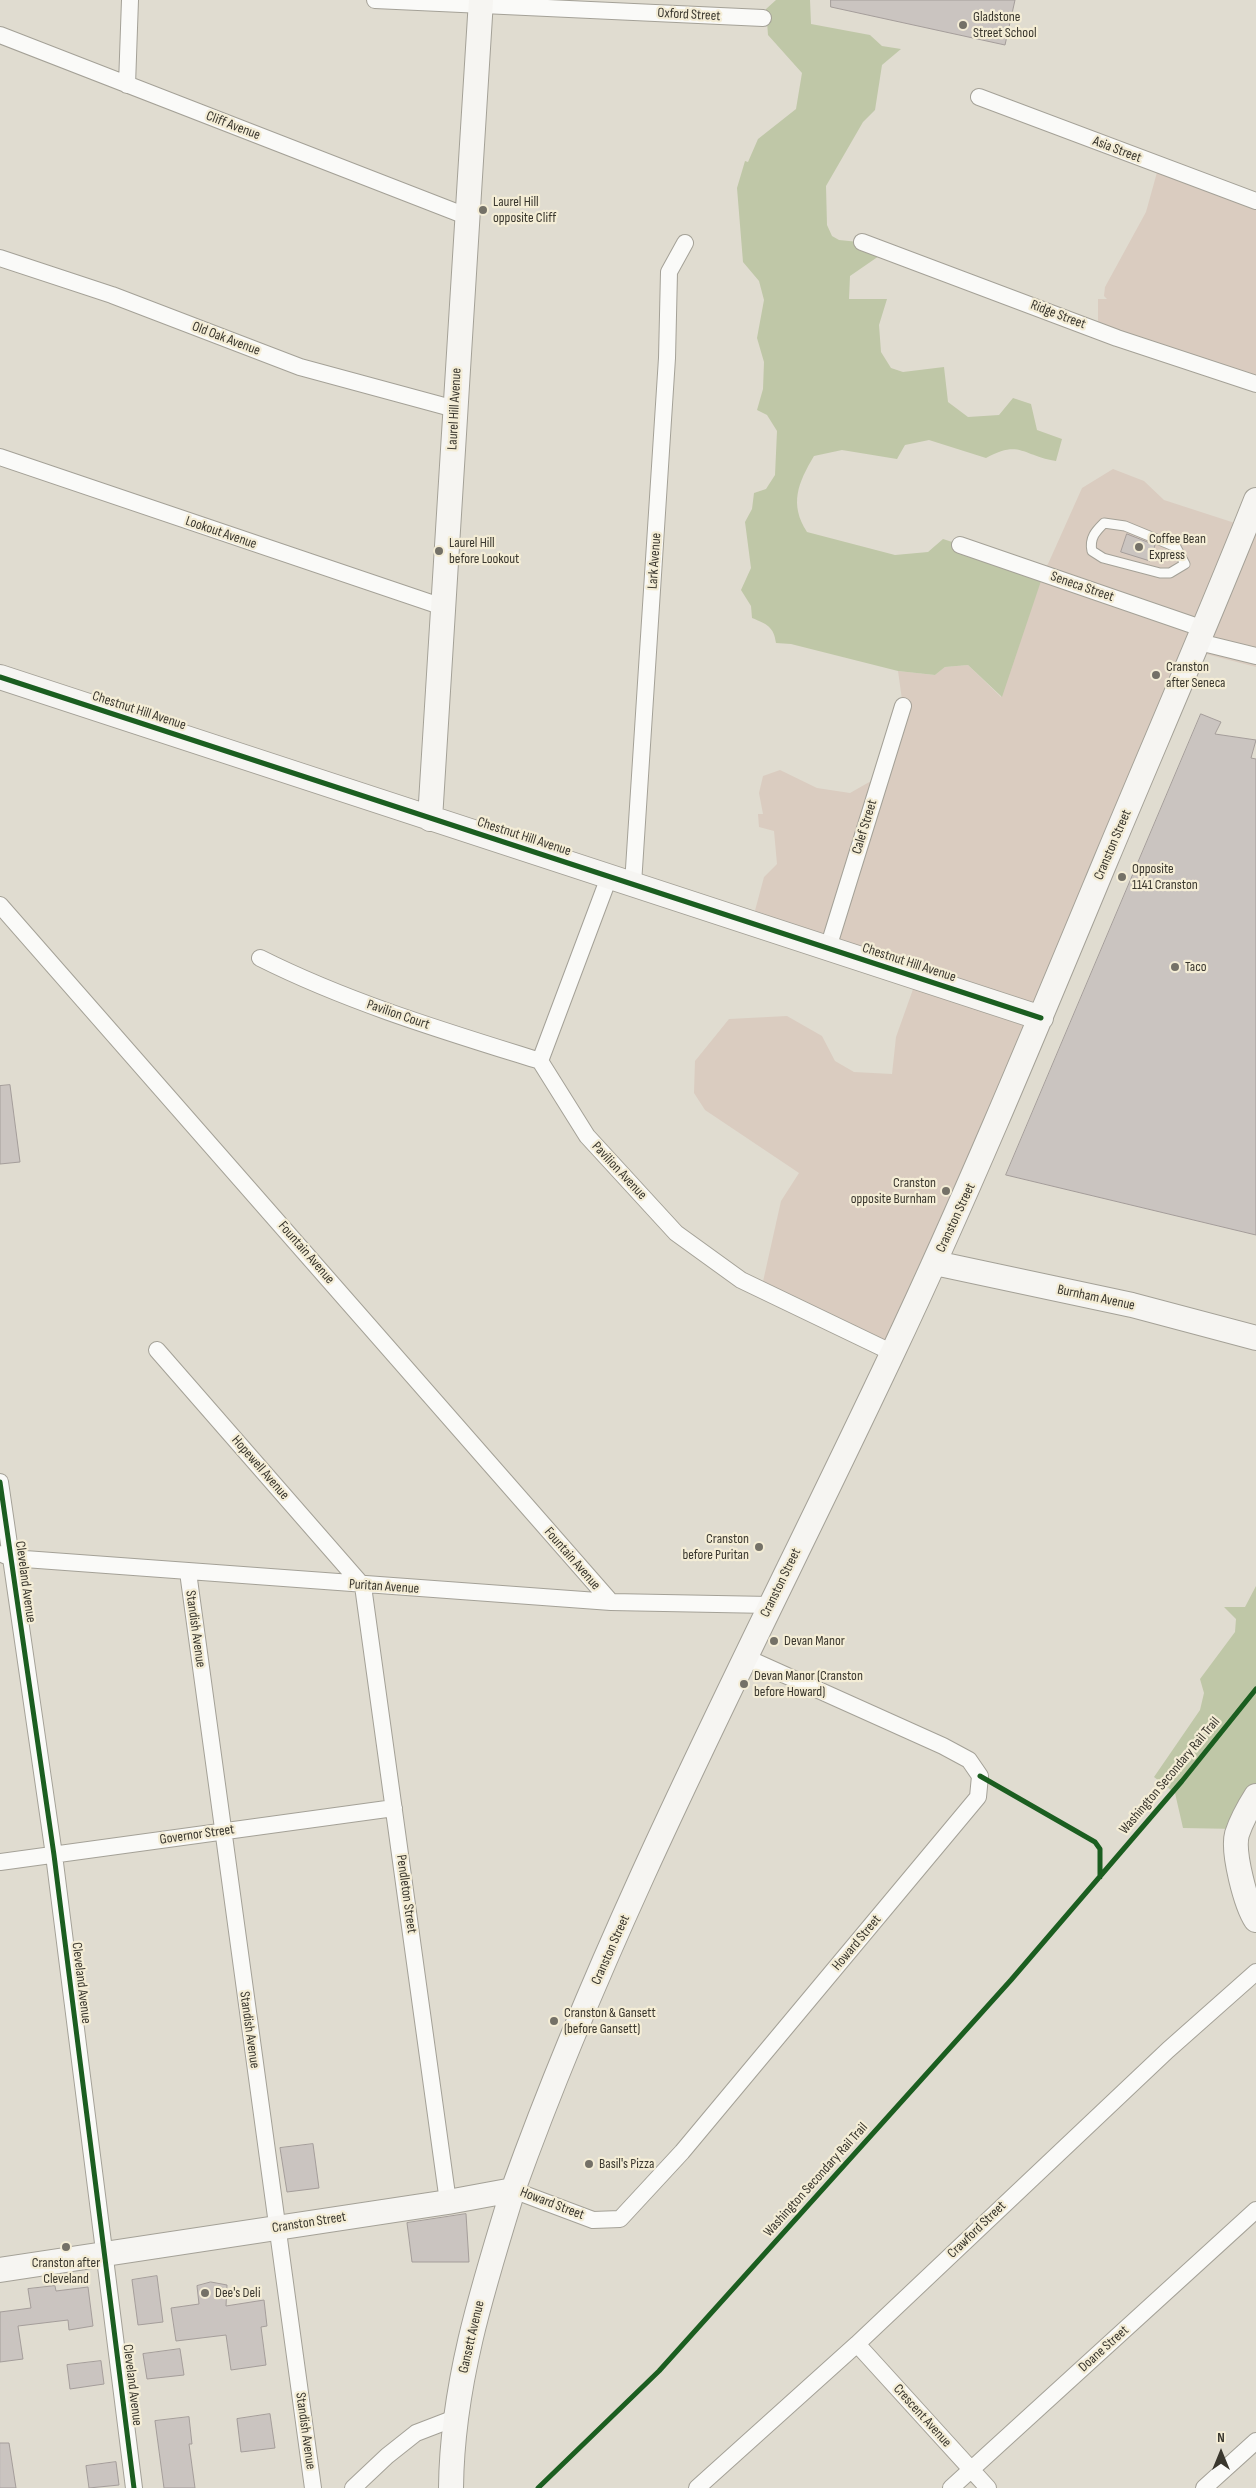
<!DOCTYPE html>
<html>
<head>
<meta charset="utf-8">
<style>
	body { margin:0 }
	#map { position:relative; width:1256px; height:2488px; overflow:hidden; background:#e0dcd0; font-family:"Sofia Sans Condensed",sans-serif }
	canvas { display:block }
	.north { position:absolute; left:1196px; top:2428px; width:50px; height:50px; -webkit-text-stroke:4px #f4edd6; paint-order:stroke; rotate:0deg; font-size:14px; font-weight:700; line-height:20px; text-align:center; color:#3a372e }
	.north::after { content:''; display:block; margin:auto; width:18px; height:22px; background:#3a372e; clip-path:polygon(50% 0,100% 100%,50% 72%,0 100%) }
</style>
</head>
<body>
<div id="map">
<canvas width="1256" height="2488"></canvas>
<div class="north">N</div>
</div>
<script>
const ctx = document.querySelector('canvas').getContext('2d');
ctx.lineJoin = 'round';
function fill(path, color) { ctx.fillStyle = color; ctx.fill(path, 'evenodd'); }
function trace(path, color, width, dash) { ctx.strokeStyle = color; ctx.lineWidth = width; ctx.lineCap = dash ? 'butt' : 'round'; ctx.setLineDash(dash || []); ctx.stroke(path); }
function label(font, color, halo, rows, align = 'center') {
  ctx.font = font + ' "Sofia Sans Condensed",sans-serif'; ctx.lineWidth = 4.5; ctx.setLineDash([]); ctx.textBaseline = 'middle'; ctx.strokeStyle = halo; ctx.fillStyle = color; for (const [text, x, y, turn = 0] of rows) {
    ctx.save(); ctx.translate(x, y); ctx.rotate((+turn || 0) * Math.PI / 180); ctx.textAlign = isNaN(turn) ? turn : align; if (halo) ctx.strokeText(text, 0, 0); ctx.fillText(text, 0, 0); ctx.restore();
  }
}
fill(new Path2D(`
	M 1159,165 L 1256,198 L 1256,382 L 1098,329 L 1098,299 L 1107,299 L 1104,296 L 1105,287 L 1146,212 Z
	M 1113,469 L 1144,481 L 1164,500 L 1241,525 L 1256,499 L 1256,667 L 1198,652 L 896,1345 L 762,1286 L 781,1201 L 799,1173 L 705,1110 L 694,1093 L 695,1061 L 729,1019 L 787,1016 L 822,1036 L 835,1061 L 854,1072 L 892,1074 L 896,1037 L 917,978 L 753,918 L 764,877 L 777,864 L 774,831 L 759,827 L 758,814 L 763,814 L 759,793 L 763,776 L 780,770 L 817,788 L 850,793 L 887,772 L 905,721 L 898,671 L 935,675 L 945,667 L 968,665 L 1001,697 L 1040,572 L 1048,564 L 1082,488 Z`), '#daccc0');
fill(new Path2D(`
	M 776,0 L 810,0 L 811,24 L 870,35 L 882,46 L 901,49 L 882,65 L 875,110 L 863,122 L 826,186 L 827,225 L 832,236 L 839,240 L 879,244 L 879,256 L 850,276 L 849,299 L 887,299 L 879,325 L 881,352 L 891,368 L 903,372 L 944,367 L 948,402 L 968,417 L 999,415 L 1013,398 L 1031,404 L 1037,430 L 1062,439 L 1056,461 C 1023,456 1020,439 986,458 L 929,440 L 905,445 L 897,459 L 842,450 L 814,456 C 798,483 789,504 807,532 L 895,555 L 928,552 L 943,539 L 998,557 L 1043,575 L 1002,697 L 968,665 L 945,667 L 935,675 L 898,671 L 791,644 L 776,643 C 774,627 767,624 752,618 L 751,606 L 741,590 L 751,568 L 745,522 L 752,509 L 754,493 L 766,489 L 775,475 L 777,431 L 767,415 L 757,410 L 763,389 L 764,362 L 757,338 L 764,300 L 759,281 L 743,262 L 737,188 L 745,161 L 748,162 L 758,139 L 796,109 L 802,73 L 768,35 L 766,9 Z
	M 1256,1586 L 1256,1797 L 1237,1829 L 1183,1828 L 1175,1793 L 1154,1777 L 1200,1710 L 1204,1693 L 1200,1679 L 1235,1632 L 1236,1619 L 1224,1607 L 1245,1607 Z`), '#bfc7a7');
const building = new Path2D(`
	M 831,0 L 1015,0 L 1005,45 L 831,7 Z
	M 1127,534 L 1155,545 L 1150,561 L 1121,552 Z
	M 1201,714 L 1221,722 L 1215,734 L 1256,740 L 1251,758 L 1256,759 L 1256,1235 L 1006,1175 Z
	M 10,1085 L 20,1162 L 0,1164 L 0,1086 Z
	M 313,2144 L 319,2188 L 287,2192 L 280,2148 Z
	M 466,2214 L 469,2262 L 412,2262 L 407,2223 Z
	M 157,2276 L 163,2322 L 138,2325 L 132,2280 Z
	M 211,2282 L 227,2285 L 226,2306 L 264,2300 L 267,2326 L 261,2327 L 266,2365 L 231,2370 L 226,2335 L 176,2341 L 171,2308 L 199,2304 L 197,2286 Z
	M 55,2286 L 56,2291 L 88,2287 L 93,2326 L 69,2330 L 68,2320 L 18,2326 L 23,2359 L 0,2362 L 0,2312 L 31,2308 L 28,2289 Z
	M 180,2349 L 184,2375 L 147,2379 L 143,2354 Z
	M 101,2361 L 104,2384 L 70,2389 L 67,2365 Z
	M 270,2414 L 275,2448 L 241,2452 L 237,2419 Z
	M 189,2417 L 192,2444 L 189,2444 L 195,2488 L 164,2488 L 155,2421 Z
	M 0,2443 L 9,2443 L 16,2488 L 0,2488 Z
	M 116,2462 L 119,2485 L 89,2488 L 86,2466 Z`);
fill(building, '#cac4c0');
trace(building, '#a49d9a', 1);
const lane = new Path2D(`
	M 1104,523 L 1125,526 L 1176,547 L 1185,564 L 1170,573 L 1160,573 L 1103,558 L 1092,551 C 1089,538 1096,531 1104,523 Z`);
const street = new Path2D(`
	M 375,0 L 763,18
	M 0,35 L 466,216
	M 127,85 L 130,0
	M 979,97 L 1256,201
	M 862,242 L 1117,338 L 1256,384
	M 0,258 L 112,295 L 300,367 L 455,409
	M 0,457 L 443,607
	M 960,545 L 1204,629
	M 1199,642 L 1256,656
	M 633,884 L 667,358 L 669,272 L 685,243
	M 0,905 L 611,1602
	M 828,948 L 903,706
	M 260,958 C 350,1003 444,1031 540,1061
	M 540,1061 L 587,1136 L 676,1233 L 741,1280 L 893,1353
	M 540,1061 L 609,877
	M 157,1350 L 363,1586 L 448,2202
	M 0,1482 L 54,1855 L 134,2488
	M 2,1554 L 11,1558 L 611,1602 L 770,1605
	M 188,1572 L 313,2488
	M 0,1862 L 394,1808
	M 513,2190 L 593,2220 L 620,2219 L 682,2152 L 978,1797 L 980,1776 L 969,1760 L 943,1746 L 745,1657
	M 857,2344 L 988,2488
	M 353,2488 L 387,2456 L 416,2433 L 455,2418
	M 697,2488 L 857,2344 L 1168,2050 L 1256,1972
	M 951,2488 L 1256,2210
	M 1204,2488 L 1256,2441`);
const secondary = new Path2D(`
	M 0,677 L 1041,1018
	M 430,819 L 481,0
	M 935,1263 L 1132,1305 L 1256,1338
	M 1256,1796 C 1249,1807 1241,1822 1237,1834 C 1232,1852 1246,1905 1256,1920
	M 0,2270 L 448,2202 L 513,2190 C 617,1901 762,1630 892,1354 C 969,1191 1037,1026 1106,860 C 1156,740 1208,621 1256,500
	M 451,2488 C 452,2385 483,2287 513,2190`);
trace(lane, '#a4a197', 11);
trace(street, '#a4a197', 18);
trace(secondary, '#a4a197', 26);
trace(lane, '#fafaf8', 9);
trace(street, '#fafaf8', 16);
trace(secondary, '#f6f5f2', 24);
trace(new Path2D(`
	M 0,677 L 1041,1018
	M 0,1482 L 54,1855 L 134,2488
	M 980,1776 L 1095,1842 L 1100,1849 L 1100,1877
	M 538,2488 L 659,2371 L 1011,1980 L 1182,1781 L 1256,1689`), '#1b5e20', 5);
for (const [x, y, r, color] of [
	[963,25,5,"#747167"],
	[483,210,5,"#747167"],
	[1139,547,5,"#747167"],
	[439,551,5,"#747167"],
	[1156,675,5,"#747167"],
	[1122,877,5,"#747167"],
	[1175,967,5,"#747167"],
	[946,1191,5,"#747167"],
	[759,1547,5,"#747167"],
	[774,1641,5,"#747167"],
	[744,1684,5,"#747167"],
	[554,2021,5,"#747167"],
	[589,2164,5,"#747167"],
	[66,2247,5,"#747167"],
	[205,2293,5,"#747167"]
]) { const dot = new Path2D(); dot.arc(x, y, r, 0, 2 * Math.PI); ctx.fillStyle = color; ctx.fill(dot); trace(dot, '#f4edd6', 2); }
label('14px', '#3a372e', '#f4edd6', [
	["Oxford Street",689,15,3],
	["Cliff Avenue",233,126,21],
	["Asia Street",1117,150,21],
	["Ridge Street",1058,315,21],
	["Old Oak Avenue",226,339,21],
	["Laurel Hill Avenue",455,409,-87],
	["Lookout Avenue",221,533,19],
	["Lark Avenue",655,561,-86],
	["Seneca Street",1082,587,19],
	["Chestnut Hill Avenue",139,711,18],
	["Calef Street",865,827,-73],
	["Chestnut Hill Avenue",524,837,18],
	["Cranston Street",1113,845,-67],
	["Chestnut Hill Avenue",909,963,18],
	["Pavilion Court",398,1015,19],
	["Pavilion Avenue",619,1171,47],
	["Cranston Street",956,1218,-65],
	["Fountain Avenue",306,1253,49],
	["Burnham Avenue",1096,1298,12],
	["Hopewell Avenue",260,1468,49],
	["Fountain Avenue",572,1559,49],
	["Cleveland Avenue",25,1582,82],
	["Cranston Street",781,1583,-64],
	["Puritan Avenue",384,1587,4],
	["Standish Avenue",195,1629,82],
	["Washington Secondary Rail Trail",1170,1776,-50],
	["Governor Street",197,1835,-8],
	["Pendleton Street",406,1894,82],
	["Howard Street",857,1943,-50],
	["Cranston Street",611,1950,-66],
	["Cleveland Avenue",81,1983,83],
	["Standish Avenue",249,2030,82],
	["Washington Secondary Rail Trail",816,2180,-48],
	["Howard Street",552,2204,21],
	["Cranston Street",309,2223,-9],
	["Crawford Street",977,2230,-44],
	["Gansett Avenue",472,2337,-77],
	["Doane Street",1104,2349,-42],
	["Cleveland Avenue",132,2385,83],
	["Crescent Avenue",922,2416,48],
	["Standish Avenue",305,2431,82]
]);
label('14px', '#3a372e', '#f4edd6', [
	["Gladstone",973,17],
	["Street School",973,33],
	["Laurel Hill",493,202],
	["opposite Cliff",493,218],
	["Coffee Bean",1149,539],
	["Express",1149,555],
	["Laurel Hill",449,543],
	["before Lookout",449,559],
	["Cranston",1166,667],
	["after Seneca",1166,683],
	["Opposite",1132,869],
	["1141 Cranston",1132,885],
	["Taco",1185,967],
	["Cranston",936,1183,"right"],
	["opposite Burnham",936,1199,"right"],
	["Cranston",749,1539,"right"],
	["before Puritan",749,1555,"right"],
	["Devan Manor",784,1641],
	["Devan Manor (Cranston",754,1676],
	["before Howard)",754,1692],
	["Cranston & Gansett",564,2013],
	["(before Gansett)",564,2029],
	["Basil's Pizza",599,2164],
	["Cranston after",66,2263,"center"],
	["Cleveland",66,2279,"center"],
	["Dee's Deli",215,2293]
], 'left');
</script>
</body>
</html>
